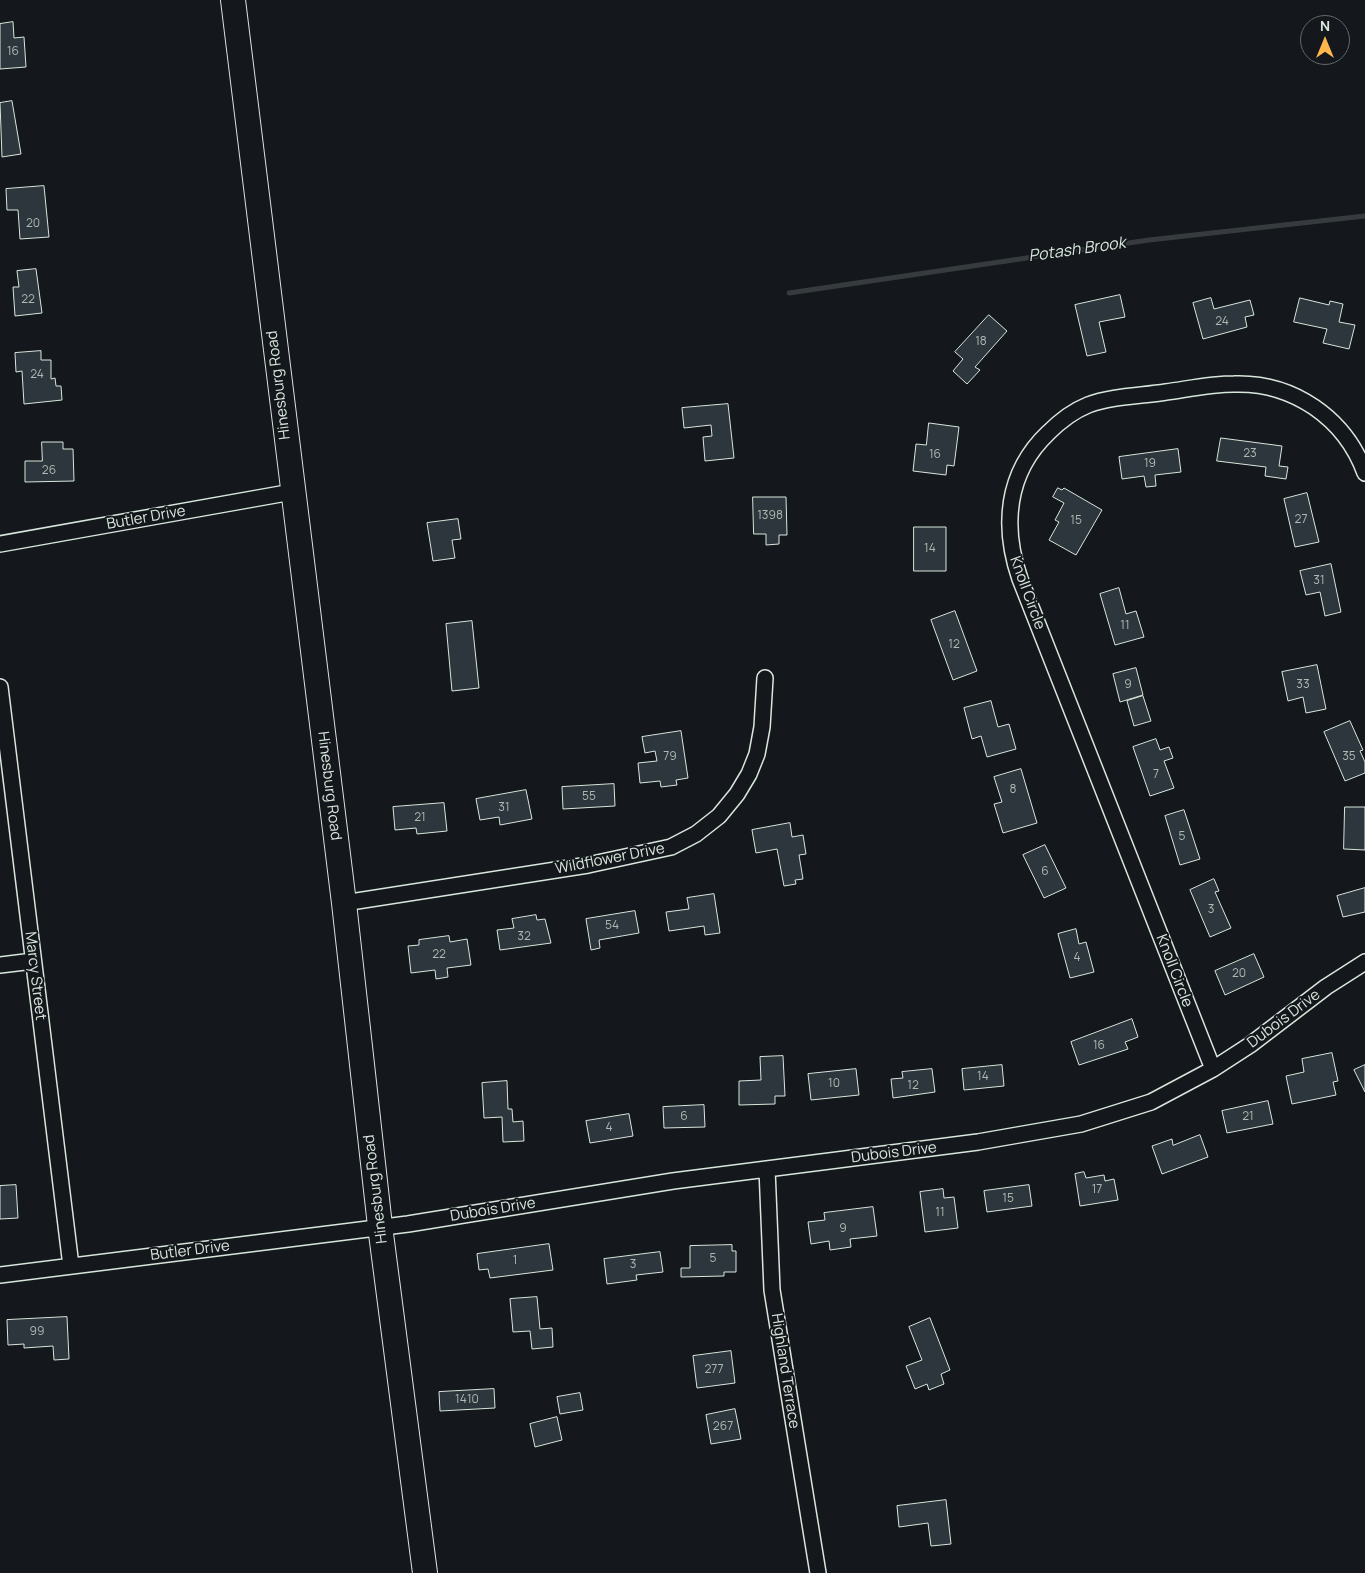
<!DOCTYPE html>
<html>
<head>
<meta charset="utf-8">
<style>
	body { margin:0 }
	#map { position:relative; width:1365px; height:1573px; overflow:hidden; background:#14181c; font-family:Manrope,sans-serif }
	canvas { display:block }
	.north { position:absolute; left:1300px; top:15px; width:50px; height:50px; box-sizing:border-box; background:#14181c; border:1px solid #626a69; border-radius:50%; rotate:0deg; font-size:14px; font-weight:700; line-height:20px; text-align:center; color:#d8e6dc }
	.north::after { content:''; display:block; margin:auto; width:18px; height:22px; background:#ffb74d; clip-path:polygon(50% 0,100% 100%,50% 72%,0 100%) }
</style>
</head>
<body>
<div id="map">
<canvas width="1365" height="1573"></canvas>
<div class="north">N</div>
</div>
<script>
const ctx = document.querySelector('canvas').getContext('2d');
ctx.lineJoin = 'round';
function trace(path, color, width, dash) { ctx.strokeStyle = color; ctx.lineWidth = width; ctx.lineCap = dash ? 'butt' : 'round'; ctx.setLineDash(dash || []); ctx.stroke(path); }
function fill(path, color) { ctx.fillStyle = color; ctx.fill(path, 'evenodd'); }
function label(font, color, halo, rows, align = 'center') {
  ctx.font = font + ' Manrope,sans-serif'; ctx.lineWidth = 4; ctx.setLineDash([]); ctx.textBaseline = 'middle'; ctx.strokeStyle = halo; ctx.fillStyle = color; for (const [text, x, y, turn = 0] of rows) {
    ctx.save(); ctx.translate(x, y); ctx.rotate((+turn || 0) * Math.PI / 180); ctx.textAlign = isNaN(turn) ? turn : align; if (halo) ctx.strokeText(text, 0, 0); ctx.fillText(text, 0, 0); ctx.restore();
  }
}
trace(new Path2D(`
	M 789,293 L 1149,240 L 1365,216`), '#363b3e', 5);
const building = new Path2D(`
	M 13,22 L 14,38 L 24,37 L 26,67 L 0,69 L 0,24 Z
	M 12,101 L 21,154 L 2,157 L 0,103 Z
	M 44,186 L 49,237 L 20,239 L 18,210 L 7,210 L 6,189 Z
	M 36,269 L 42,313 L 15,316 L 13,287 L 19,287 L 17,271 Z
	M 1120,295 L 1125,317 L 1099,322 L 1106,352 L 1087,356 L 1075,305 Z
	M 1211,298 L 1214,309 L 1250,300 L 1254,315 L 1245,317 L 1247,327 L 1203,339 L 1193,303 Z
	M 1300,298 L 1329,305 L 1330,301 L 1343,304 L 1339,322 L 1355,325 L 1349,349 L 1323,343 L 1327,329 L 1294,322 Z
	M 989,315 L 1007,331 L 975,367 L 980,370 L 967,384 L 953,371 L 963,359 L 955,352 Z
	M 41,351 L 41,360 L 51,360 L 51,379 L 55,378 L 56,386 L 61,386 L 62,400 L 24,404 L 22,371 L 16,372 L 15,353 Z
	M 728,404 L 734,458 L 705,461 L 703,437 L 712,436 L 711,425 L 684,428 L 682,408 Z
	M 929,423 L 959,427 L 954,466 L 947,465 L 946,475 L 913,471 L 916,444 L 926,445 Z
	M 1221,438 L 1282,446 L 1279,466 L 1288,467 L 1286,479 L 1265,476 L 1266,467 L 1217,461 Z
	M 42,442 L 63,442 L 63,449 L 73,449 L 74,481 L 25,482 L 25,461 L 42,461 Z
	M 1178,449 L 1181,472 L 1155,475 L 1156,486 L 1146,487 L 1144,476 L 1122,479 L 1119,457 Z
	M 1058,488 L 1062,490 L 1064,488 L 1102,510 L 1076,555 L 1049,540 L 1059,522 L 1055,520 L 1064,503 L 1053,497 Z
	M 1307,493 L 1319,542 L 1295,547 L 1284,499 Z
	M 753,497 L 786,497 L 787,535 L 779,535 L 779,544 L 766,545 L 766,534 L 754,534 Z
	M 458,519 L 461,539 L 452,540 L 455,558 L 433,561 L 427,523 Z
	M 914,527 L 946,527 L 946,571 L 914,571 Z
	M 1331,564 L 1341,612 L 1325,616 L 1320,592 L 1306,595 L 1300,571 Z
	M 1119,588 L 1126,614 L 1136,611 L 1144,637 L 1115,645 L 1100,594 Z
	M 955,611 L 977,671 L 953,680 L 931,620 Z
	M 472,621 L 479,688 L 452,691 L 446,624 Z
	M 1317,665 L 1326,709 L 1306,713 L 1303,697 L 1288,701 L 1282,672 Z
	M 1136,668 L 1143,695 L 1120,702 L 1113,674 Z
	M 1143,696 L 1151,721 L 1134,726 L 1127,701 Z
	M 991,701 L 998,727 L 1009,724 L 1016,749 L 987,757 L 981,736 L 972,739 L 964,708 Z
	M 1350,721 L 1363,750 L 1360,751 L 1365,762 L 1365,773 L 1345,781 L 1324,732 Z
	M 681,731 L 688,778 L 676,780 L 677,785 L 661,787 L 660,781 L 640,783 L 638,763 L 657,761 L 655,751 L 645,753 L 642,737 Z
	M 1156,739 L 1160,750 L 1169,747 L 1173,758 L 1164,761 L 1174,788 L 1150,796 L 1133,747 Z
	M 1021,769 L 1037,823 L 1003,833 L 994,804 L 1002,802 L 994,777 Z
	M 614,784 L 615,806 L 563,809 L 562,787 Z
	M 526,790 L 532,819 L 500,825 L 499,817 L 480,820 L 476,799 Z
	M 444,803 L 447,831 L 417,834 L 416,828 L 395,830 L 393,807 Z
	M 1345,807 L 1365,807 L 1365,850 L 1344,849 Z
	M 1184,810 L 1200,859 L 1180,865 L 1165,816 Z
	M 790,823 L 792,837 L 803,835 L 806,854 L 799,855 L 803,879 L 795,880 L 796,884 L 784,886 L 777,849 L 756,853 L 752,830 Z
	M 1045,845 L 1066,888 L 1044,898 L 1023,855 Z
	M 1214,879 L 1219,891 L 1215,892 L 1231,928 L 1210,937 L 1190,890 Z
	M 1365,888 L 1365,912 L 1343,917 L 1337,896 Z
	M 714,894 L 720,933 L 705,935 L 704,926 L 669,931 L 666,912 L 689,909 L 687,898 Z
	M 635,911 L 639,933 L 599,940 L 600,948 L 591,950 L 586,919 Z
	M 536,915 L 537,920 L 545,919 L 551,943 L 500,950 L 497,930 L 514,928 L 512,919 Z
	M 1076,929 L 1079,944 L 1086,942 L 1094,972 L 1070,978 L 1058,934 Z
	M 449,936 L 450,942 L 467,939 L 471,965 L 447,968 L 448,977 L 436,979 L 435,970 L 411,973 L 408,946 L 419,945 L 419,940 Z
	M 1254,954 L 1264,977 L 1225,995 L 1215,971 Z
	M 1132,1019 L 1138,1037 L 1125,1042 L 1128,1049 L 1079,1065 L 1071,1042 Z
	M 1332,1053 L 1338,1081 L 1333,1082 L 1336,1095 L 1292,1104 L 1286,1076 L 1304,1072 L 1302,1059 Z
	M 783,1056 L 785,1096 L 775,1096 L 775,1104 L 739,1105 L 739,1081 L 761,1080 L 760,1057 Z
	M 1002,1065 L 1004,1086 L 964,1090 L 962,1069 Z
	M 1365,1065 L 1365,1092 L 1354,1070 Z
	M 856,1069 L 859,1095 L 811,1100 L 808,1074 Z
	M 932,1069 L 935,1092 L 893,1098 L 891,1079 L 903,1078 L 902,1072 Z
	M 507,1081 L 508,1109 L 512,1109 L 513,1122 L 523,1121 L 524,1141 L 503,1142 L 502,1117 L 484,1118 L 482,1083 Z
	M 1268,1101 L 1273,1124 L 1227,1133 L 1222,1111 Z
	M 704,1105 L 705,1127 L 664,1128 L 663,1107 Z
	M 629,1114 L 633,1136 L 590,1143 L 586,1121 Z
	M 1200,1135 L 1208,1157 L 1162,1174 L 1152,1146 L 1172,1139 L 1173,1145 Z
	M 1084,1172 L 1086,1178 L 1104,1175 L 1105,1181 L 1114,1179 L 1118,1200 L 1080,1206 L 1075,1174 Z
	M 16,1185 L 18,1218 L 0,1219 L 0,1186 Z
	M 1029,1185 L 1032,1206 L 987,1212 L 984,1191 Z
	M 943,1189 L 944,1198 L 954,1197 L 958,1228 L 925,1232 L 920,1192 Z
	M 873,1207 L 877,1236 L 850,1239 L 851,1247 L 830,1250 L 829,1241 L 811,1244 L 808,1222 L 825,1220 L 824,1213 Z
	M 549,1244 L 553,1270 L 490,1278 L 488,1269 L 479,1270 L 477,1254 Z
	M 732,1245 L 732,1251 L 736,1251 L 736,1272 L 724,1272 L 724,1276 L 681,1277 L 681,1268 L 690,1268 L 690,1246 Z
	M 660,1252 L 663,1272 L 636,1275 L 637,1280 L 607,1284 L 604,1259 Z
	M 537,1297 L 540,1329 L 552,1328 L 553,1347 L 532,1349 L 530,1331 L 513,1332 L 510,1299 Z
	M 67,1317 L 69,1359 L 54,1360 L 53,1346 L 24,1348 L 24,1344 L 8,1345 L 7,1320 Z
	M 930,1318 L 950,1370 L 941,1374 L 944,1384 L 929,1390 L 927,1384 L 915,1389 L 906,1366 L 922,1360 L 909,1327 Z
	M 731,1351 L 735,1383 L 697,1388 L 693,1356 Z
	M 494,1389 L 495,1408 L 440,1411 L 439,1392 Z
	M 580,1393 L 583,1410 L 560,1414 L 557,1397 Z
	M 735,1409 L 741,1439 L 711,1444 L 706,1415 Z
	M 557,1417 L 562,1440 L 535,1447 L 530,1424 Z
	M 946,1500 L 951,1544 L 931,1546 L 928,1523 L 899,1527 L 897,1506 Z`);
fill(building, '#2c363c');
trace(building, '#d8e6dc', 1);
const minor = new Path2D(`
	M 0,544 L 292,492
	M 0,687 L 71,1266
	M 344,903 L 588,865 L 671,847 L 696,834 L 719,816 L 737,794 L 749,774 L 757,754 L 762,727 L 765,678
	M 0,965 L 33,961
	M 1213,1069 L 1020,579 C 1002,527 1006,473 1048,433 C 1059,422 1073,411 1088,405 C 1112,396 1141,396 1166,392 C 1188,389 1211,384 1234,384 C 1293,382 1345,418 1365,473
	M 767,1169 L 772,1290 L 818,1573
	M 0,1275 L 408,1224 L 673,1181 L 978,1142 L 1081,1124 L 1151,1102 L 1213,1069 L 1250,1045 L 1326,987 L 1365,962`);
const primary = new Path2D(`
	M 233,0 L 344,903 L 380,1226 L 425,1573`);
trace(minor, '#d8e6dc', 18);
trace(primary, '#d8e6dc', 26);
trace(minor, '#14181c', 15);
trace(primary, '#14181c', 24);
label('12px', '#adbab4', null, [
	["16",13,52],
	["20",33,224],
	["22",28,300],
	["24",1222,322],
	["18",981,342],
	["24",37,375],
	["23",1250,454],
	["16",935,455],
	["19",1150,464],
	["26",49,471],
	["1398",770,516],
	["27",1301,520],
	["15",1076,521],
	["14",930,549],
	["31",1319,581],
	["11",1125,626],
	["12",954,645],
	["9",1128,685],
	["33",1303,685],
	["79",670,757],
	["35",1349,757],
	["7",1156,775],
	["8",1013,790],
	["55",589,797],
	["31",504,808],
	["21",420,818],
	["5",1182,837],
	["6",1045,872],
	["3",1211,910],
	["54",612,926],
	["32",524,937],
	["22",439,955],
	["4",1077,958],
	["20",1239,974],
	["16",1099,1046],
	["14",983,1077],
	["10",834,1084],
	["12",913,1086],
	["6",684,1117],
	["21",1248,1117],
	["4",609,1128],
	["17",1097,1190],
	["15",1008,1199],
	["11",940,1213],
	["9",843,1229],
	["5",713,1259],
	["1",515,1261],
	["3",633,1265],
	["99",37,1332],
	["277",714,1370],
	["1410",467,1400],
	["267",723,1427]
]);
label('15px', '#d8e6dc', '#14181c', [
	["Hinesburg Road",279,385,-97],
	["Butler Drive",146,518,-10],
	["Knoll Circle",1027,593,70],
	["Hinesburg Road",329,786,83],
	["Wildflower Drive",610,859,-11],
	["Knoll Circle",1174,971,69],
	["Marcy Street",35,976,83],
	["Dubois Drive",1284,1019,-37],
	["Dubois Drive",894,1153,-7],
	["Hinesburg Road",376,1189,-97],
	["Dubois Drive",493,1210,-9],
	["Butler Drive",190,1251,-7],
	["Highland Terrace",785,1371,81]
]);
label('italic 16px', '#d8e6dc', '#14181c', [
	["Potash Brook",1077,250,-8]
]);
</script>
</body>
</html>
